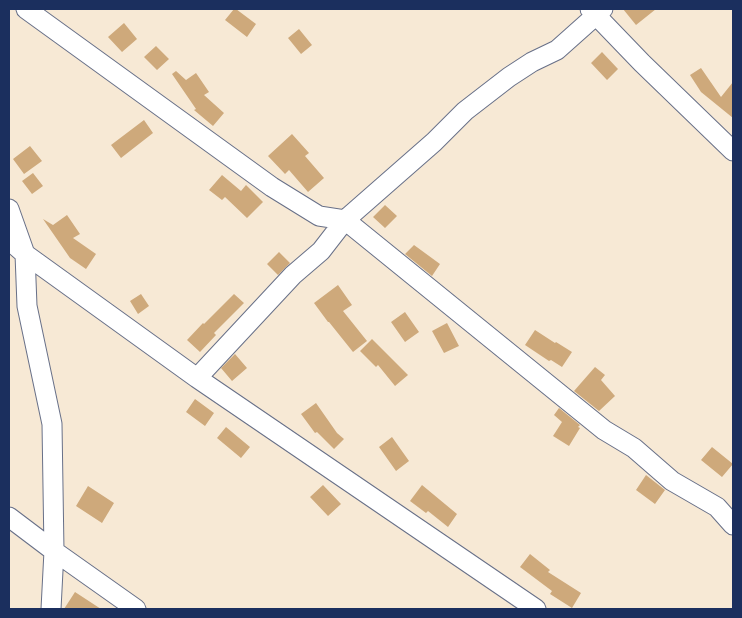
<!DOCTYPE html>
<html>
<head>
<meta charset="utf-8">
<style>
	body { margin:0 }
	#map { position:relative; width:742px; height:618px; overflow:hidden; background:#f7e9d5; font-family:"Shantell Sans",sans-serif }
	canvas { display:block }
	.frame { position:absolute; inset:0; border:10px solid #1b2f5e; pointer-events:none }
</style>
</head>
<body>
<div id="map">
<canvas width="742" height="618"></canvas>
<div class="frame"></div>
</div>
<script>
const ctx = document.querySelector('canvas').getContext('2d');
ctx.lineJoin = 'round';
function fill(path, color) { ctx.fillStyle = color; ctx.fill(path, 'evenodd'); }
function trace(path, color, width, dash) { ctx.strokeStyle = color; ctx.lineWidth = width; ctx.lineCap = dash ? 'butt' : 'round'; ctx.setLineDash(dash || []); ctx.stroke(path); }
fill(new Path2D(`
	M 234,9 L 236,9 L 256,24 L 247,37 L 225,20 Z
	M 623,9 L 656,9 L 636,25 Z
	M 124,23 L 137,39 L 122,52 L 108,37 Z
	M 299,29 L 312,45 L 301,54 L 288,38 Z
	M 156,46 L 169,59 L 157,70 L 144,57 Z
	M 602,52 L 618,69 L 607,80 L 591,63 Z
	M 701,68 L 721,97 L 733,82 L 733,118 L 701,92 L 690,75 Z
	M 176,71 L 186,80 L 196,73 L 209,92 L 204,95 L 224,113 L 213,126 L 194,110 L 196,109 L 172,74 Z
	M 144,120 L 153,133 L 121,158 L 111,145 Z
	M 292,134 L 309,153 L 305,156 L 324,178 L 308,192 L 289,170 L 285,174 L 268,156 Z
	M 30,146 L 42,161 L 24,174 L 13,159 Z
	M 33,173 L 43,186 L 32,194 L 22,181 Z
	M 222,175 L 241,191 L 246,185 L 263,202 L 247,218 L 225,197 L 222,200 L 209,190 Z
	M 385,205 L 397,216 L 385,228 L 373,217 Z
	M 67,215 L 80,234 L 73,238 L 96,254 L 86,269 L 70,258 L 43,219 L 53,225 Z
	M 414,245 L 440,264 L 432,276 L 405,254 Z
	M 279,252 L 290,263 L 278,275 L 267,264 Z
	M 338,285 L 352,305 L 343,311 L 367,341 L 353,352 L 329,322 L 328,322 L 314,303 Z
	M 141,294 L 149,306 L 138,314 L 130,301 Z
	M 234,294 L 244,303 L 214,333 L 216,335 L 200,352 L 187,340 L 203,323 L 204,324 Z
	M 405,312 L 419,332 L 405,342 L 391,322 Z
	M 447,323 L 459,346 L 444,353 L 432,331 Z
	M 535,330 L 555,343 L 556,342 L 572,352 L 562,367 L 551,360 L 549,361 L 525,345 Z
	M 372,339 L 408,375 L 395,386 L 378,365 L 376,367 L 360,351 Z
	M 235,354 L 247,368 L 232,381 L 221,368 Z
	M 595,367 L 605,375 L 601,380 L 615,396 L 599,411 L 574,391 Z
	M 195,399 L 214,413 L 205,426 L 186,412 Z
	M 316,403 L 337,433 L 344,439 L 334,449 L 317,432 L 315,433 L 301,414 Z
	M 559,408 L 580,425 L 578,427 L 580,428 L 569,446 L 553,436 L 562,422 L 554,415 Z
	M 226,427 L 250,447 L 241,458 L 217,438 Z
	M 392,437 L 409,461 L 396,471 L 379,447 Z
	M 712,447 L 733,464 L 722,477 L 701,460 Z
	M 646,475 L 665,490 L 655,504 L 636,490 Z
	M 323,485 L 341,504 L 328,516 L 310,497 Z
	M 422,485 L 457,514 L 448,527 L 428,511 L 426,513 L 410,501 Z
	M 88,486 L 114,503 L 102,523 L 76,506 Z
	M 530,554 L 550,570 L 548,572 L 581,593 L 572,608 L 550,594 L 552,591 L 520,567 Z
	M 75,592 L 101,609 L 64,609 Z`), '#cea97b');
const minor = new Path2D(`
	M 26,9 L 272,187 L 319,216 L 345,220 L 604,430 L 634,448 L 672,481 L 717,507 L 733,525
	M 590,9 L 642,63 L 733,151
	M 9,209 L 25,254 L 27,306 L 52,424 L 54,551 L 51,609
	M 9,240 L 25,254 L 197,378 L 536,609
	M 197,378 L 293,275 L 321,251 L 345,220 L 434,142 L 465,111 L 509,77 L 532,62 L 557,50 L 603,9
	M 9,517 L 54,551 L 136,609`);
trace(minor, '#687088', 21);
trace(minor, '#fff', 19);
</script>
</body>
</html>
